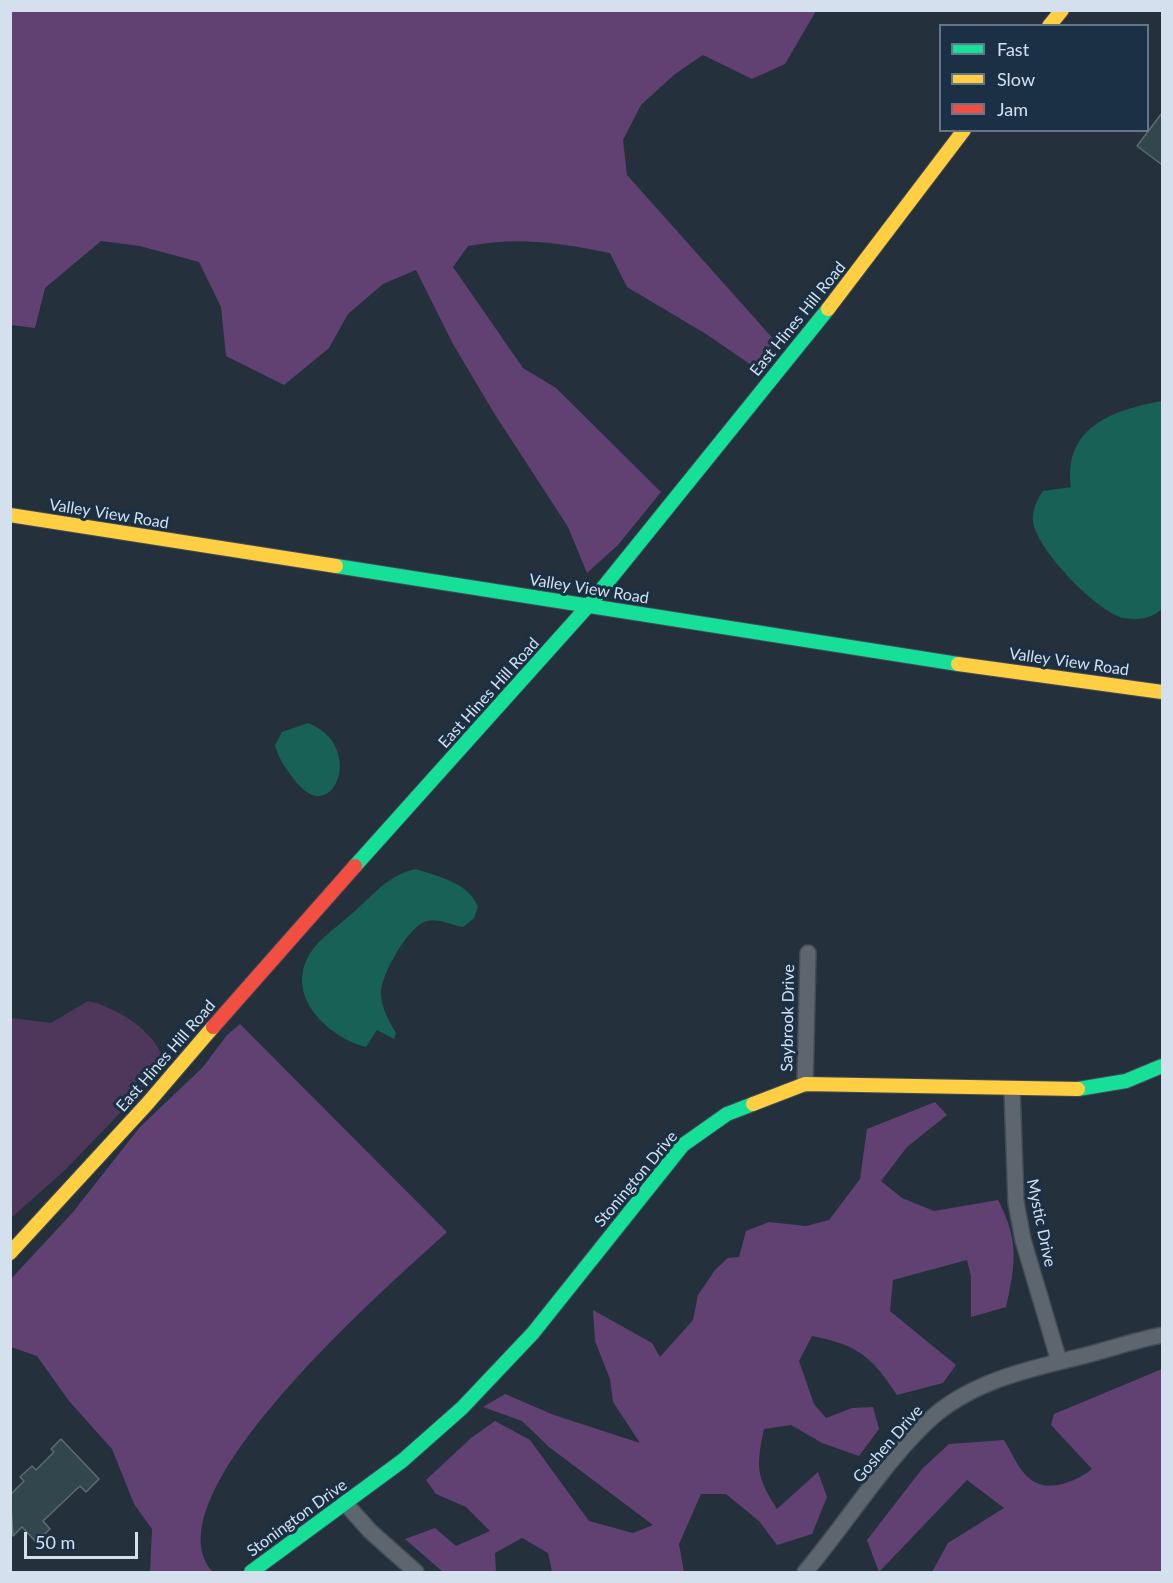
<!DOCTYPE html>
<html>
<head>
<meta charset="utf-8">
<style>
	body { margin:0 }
	#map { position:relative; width:1173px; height:1583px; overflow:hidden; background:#24303b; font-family:Lato,sans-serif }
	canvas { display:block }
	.frame { position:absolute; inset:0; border:12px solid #d4e0ed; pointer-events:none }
	.legend { position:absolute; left:939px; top:24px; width:210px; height:108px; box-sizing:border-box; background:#1b3044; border:2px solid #657688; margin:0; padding:8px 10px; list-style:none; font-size:18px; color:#d4e0ed }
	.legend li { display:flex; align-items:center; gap:12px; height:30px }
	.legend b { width:30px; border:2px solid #657688 }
	.scale { position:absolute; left:24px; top:1532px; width:114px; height:27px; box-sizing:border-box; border:3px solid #d4e0ed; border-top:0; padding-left:8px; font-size:18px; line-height:21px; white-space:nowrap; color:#d4e0ed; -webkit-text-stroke:4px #1b3044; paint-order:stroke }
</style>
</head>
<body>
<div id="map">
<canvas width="1173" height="1583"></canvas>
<div class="frame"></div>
<ul class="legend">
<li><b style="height:8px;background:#16e098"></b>Fast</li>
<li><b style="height:8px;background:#ffcf43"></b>Slow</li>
<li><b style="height:8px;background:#f24e42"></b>Jam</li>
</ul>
<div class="scale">50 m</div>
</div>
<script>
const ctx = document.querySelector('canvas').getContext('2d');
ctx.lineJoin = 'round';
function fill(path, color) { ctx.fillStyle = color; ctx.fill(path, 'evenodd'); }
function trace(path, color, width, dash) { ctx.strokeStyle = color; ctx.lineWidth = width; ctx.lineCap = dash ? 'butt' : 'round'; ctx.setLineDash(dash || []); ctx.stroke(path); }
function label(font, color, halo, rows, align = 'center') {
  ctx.font = font + ' Lato,sans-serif'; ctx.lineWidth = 6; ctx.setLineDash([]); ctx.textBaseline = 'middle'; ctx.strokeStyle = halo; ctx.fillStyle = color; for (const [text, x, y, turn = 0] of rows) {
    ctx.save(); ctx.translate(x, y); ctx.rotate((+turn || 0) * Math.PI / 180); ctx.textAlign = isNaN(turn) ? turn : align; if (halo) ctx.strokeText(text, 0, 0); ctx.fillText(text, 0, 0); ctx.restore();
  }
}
fill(new Path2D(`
	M 88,1001 C 118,1008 156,1031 164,1062 L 153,1079 L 64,1171 L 11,1218 L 11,1018 L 51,1023 Z`), '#4e375a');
fill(new Path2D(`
	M 10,11 L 816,11 L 785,64 L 752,79 L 703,55 L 675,74 L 641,105 L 623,140 L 627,175 L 776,342 L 760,371 L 706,334 L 627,287 L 610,253 C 562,243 517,236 468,246 L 453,267 L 523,368 L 556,388 L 661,492 L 618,545 L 587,573 L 568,527 L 494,413 L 453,344 L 416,270 L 383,284 L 348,314 L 329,348 L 284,385 L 226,356 L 221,307 L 199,262 L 140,246 L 101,241 L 45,288 L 35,328 L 11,325 Z
	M 240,1024 L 447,1232 C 394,1281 144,1496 213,1572 L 150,1572 L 152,1529 L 134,1504 L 112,1449 L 69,1401 L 37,1356 L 11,1347 L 10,1280 L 73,1212 L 140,1127 L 203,1067 L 227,1035 Z
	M 935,1102 L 947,1115 L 907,1147 L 881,1181 L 902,1198 L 934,1211 L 998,1200 C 1019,1240 1016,1264 1006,1307 L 971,1317 L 971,1276 L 967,1260 L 893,1280 L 890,1311 L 956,1365 L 943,1383 L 897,1395 C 871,1356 858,1345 812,1336 L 799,1361 L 814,1404 L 826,1418 L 852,1408 L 873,1407 L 879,1429 L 859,1456 L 822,1443 L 791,1425 L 764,1429 C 756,1467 756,1476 777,1509 L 818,1472 L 827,1497 L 812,1534 L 777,1545 L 759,1521 L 726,1494 L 701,1494 L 679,1544 L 684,1572 L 552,1572 L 548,1553 L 522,1538 L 495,1553 L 496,1572 L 443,1572 L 405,1539 L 435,1528 L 456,1546 L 490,1531 L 466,1507 L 436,1494 L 426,1480 L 471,1438 L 495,1421 L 530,1440 L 589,1521 L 633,1533 L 653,1525 L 549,1447 L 522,1421 L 483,1407 L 505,1394 L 554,1415 L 640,1443 L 613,1402 L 610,1379 L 595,1341 L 593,1310 L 652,1343 L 660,1357 L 693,1320 L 698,1295 L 715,1270 L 728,1258 L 739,1257 L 746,1231 L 769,1222 L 806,1226 L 829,1220 L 860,1179 L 867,1129 Z
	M 1162,1369 L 1162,1572 L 932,1572 L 948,1543 L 1004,1508 L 967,1480 L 879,1572 L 867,1540 L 922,1469 L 949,1444 L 1004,1440 C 1011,1451 1016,1464 1024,1473 C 1042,1496 1074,1483 1092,1469 L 1051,1425 L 1054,1414 Z`), '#614171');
fill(new Path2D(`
	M 1162,401 L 1162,609 C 1152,618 1138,621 1123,618 C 1096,611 1036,549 1033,521 C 1032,511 1037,499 1043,491 L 1071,487 C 1063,427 1113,410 1162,401 Z
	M 308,723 C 368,746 332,833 293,778 C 285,767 278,758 275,745 L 282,732 Z
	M 416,869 C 439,877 468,882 478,907 L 474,918 L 463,927 C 451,925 439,918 427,921 C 409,925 380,976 381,994 C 381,1007 389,1021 396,1033 L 394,1039 L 377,1030 L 366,1047 C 328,1037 285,997 309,955 C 319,938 341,924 356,910 C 375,893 390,874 416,869 Z`), '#186157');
const building = new Path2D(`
	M 1162,113 L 1162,162 L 1161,164 L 1137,146 Z
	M 61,1439 L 99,1479 L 86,1492 L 80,1486 L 43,1521 L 50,1529 L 36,1542 L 22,1527 L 13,1536 L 10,1491 L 12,1493 L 24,1481 L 20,1477 L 32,1466 L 36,1470 L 54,1452 L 51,1449 Z`);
fill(building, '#32464e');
trace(building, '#5e6b71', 1.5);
const street = new Path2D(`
	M 805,1084 L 808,953
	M 1012,1089 L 1016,1202 L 1023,1240 L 1059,1361
	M 345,1503 L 370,1531 L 416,1572
	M 805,1572 C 846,1524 889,1454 936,1414 C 977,1380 1033,1368 1083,1356 C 1110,1349 1136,1340 1162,1335`);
const fast = new Path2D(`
	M 336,566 L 958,664
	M 355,866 L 589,605 L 828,309
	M 1078,1089 L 1126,1081 L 1162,1066
	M 251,1572 L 402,1461 L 462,1408 L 533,1333 L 683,1145 L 727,1114 L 753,1104`);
const slow = new Path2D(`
	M 1049,26 L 1062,10
	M 828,309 L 964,130
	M 10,515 L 336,566
	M 958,664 L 1162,692
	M 753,1104 L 805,1084 L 1078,1089
	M 10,1253 L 147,1104 L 213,1027`);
const jam = new Path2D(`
	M 213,1027 L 355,866`);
trace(street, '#424c56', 18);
trace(fast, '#424c56', 16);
trace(slow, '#424c56', 16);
trace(jam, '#424c56', 16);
trace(street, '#5d666e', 15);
trace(fast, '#16e098', 14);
trace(slow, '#ffcf43', 14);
trace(jam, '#f24e42', 14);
label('16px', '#d4e0ed', '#1b3044', [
	["East Hines Hill Road",798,319,-51],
	["Valley View Road",109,514,9],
	["Valley View Road",589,589,9],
	["Valley View Road",1069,662,8],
	["East Hines Hill Road",489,693,-48],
	["Saybrook Drive",788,1018,-89],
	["East Hines Hill Road",166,1056,-49],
	["Stonington Drive",636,1179,-50],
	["Mystic Drive",1041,1223,78],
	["Goshen Drive",888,1444,-49],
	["Stonington Drive",297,1518,-36]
]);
</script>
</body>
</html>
